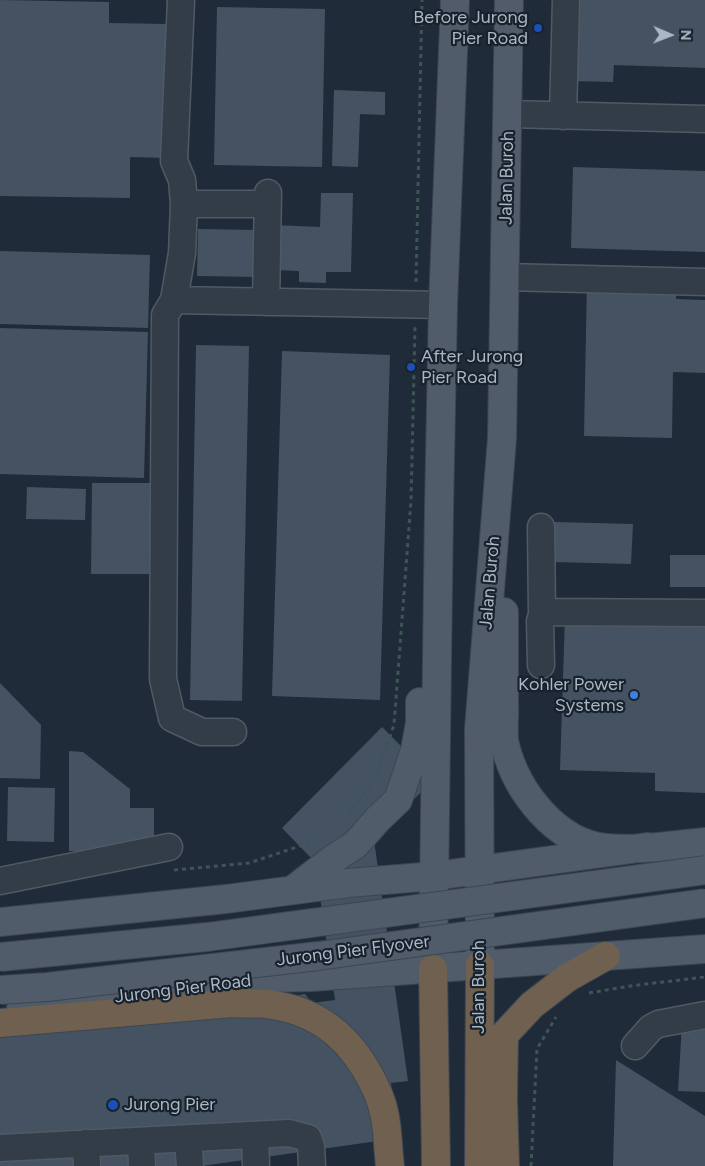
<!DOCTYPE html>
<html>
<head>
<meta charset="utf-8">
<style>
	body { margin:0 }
	#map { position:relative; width:705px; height:1166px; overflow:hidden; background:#1f2b38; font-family:Figtree,sans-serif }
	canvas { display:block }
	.north { position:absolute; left:645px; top:10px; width:50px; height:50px; -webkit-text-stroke:4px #18222c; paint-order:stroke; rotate:91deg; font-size:14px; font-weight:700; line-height:20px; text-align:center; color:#acb7c5 }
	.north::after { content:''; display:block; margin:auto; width:18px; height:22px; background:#acb7c5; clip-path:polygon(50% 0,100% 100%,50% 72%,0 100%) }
</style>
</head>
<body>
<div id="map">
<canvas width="705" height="1166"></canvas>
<div class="north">N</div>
</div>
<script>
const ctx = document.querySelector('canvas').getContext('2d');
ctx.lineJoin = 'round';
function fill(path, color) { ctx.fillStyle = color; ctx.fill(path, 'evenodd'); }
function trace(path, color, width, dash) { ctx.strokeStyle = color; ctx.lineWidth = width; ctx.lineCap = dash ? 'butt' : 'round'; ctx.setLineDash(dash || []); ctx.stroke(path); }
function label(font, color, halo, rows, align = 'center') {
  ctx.font = font + ' Figtree,sans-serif'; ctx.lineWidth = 4.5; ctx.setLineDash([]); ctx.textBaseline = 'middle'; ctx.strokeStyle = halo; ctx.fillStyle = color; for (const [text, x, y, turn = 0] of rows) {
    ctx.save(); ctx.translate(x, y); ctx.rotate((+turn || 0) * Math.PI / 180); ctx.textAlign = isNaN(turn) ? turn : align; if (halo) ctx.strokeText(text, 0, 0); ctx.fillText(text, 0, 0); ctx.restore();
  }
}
fill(new Path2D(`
	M 0,0 L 109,2 L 109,23 L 168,24 L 166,158 L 130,157 L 130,198 L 0,196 Z
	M 574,0 L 705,0 L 705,68 L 614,65 L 613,82 L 572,81 Z
	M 217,7 L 325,9 L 322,167 L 214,165 Z
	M 334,90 L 385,92 L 385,115 L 360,114 L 358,167 L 332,166 Z
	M 573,167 L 705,171 L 705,252 L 571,248 Z
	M 321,193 L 353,193 L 351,272 L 326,272 L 326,283 L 299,282 L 299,271 L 273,270 L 274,225 L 320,227 Z
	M 198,229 L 257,230 L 256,277 L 197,276 Z
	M 0,251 L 150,255 L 148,328 L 0,324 Z
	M 587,280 L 676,282 L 676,299 L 705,300 L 705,373 L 673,372 L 672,438 L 584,436 Z
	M 0,328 L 148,332 L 144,478 L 0,474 Z
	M 196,345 L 249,346 L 242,701 L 190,700 Z
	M 282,351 L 390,355 L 380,700 L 272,696 Z
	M 92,483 L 158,483 L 157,574 L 91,574 Z
	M 27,487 L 86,489 L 85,520 L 26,519 Z
	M 554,522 L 633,524 L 631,564 L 553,562 Z
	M 670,555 L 705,555 L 705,587 L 670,587 Z
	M 565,616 L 705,621 L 705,793 L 655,791 L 655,773 L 560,770 Z
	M 0,683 L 41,725 L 40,779 L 0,778 Z
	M 382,727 L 434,779 L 374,840 L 408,1081 L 391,1083 L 399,1138 L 202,1166 L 0,1166 L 0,1038 L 305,994 L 312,1003 L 335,1000 L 315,862 L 282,828 Z
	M 69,751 L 83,752 L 130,789 L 130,808 L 154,808 L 154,843 L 92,852 L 69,851 Z
	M 8,787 L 55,788 L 54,842 L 7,841 Z
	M 682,1023 L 705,1024 L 705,1092 L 678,1091 Z
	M 616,1060 L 705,1116 L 705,1166 L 613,1166 Z`), '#445262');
const minor = new Path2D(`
	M 181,0 L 174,161 L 182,180 L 184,204 L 182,253 L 174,300 L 165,315 L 163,679 L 172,718 L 202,732 L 233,732
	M 508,114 L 705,119
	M 563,116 L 566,0
	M 184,204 L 267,204
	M 505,277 L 705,282
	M 174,300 L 443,305
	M 266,302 L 268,193
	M 541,527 L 542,615
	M 541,665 L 540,621 L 542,615 L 548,612 L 705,613
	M 0,881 L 169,847
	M 635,1046 L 651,1028 L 658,1024 L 705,1015
	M 255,1135 L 256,1166
	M 188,1138 L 190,1166
	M 141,1141 L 142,1166
	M 86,1143 L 87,1166
	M 0,1148 L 289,1133 L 308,1138 L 311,1146 L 312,1166`);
const major = new Path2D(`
	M 504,612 C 504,642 504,673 504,703 C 505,717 502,733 505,745 C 516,791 556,843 606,848 C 636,851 674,845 705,842
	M 294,889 L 329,862 L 356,844 L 377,820 L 398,800 L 415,750 L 420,723 L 420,702
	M 0,922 L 226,899 L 348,883 L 435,876 L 647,847
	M 433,965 L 439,509 L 443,305 L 455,0
	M 480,965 L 479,729 L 502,438 L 509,0
	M 21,1008 L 270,978 L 312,977 L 705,949`);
const highway = new Path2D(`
	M 433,969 L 436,1166
	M 0,1023 L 232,1003 C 244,1004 256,1003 267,1004 C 310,1009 343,1031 365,1068 C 374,1083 382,1099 385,1117 C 388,1133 388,1150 390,1166
	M 479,1166 L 480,965
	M 505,1166 L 503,1099 L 504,1035 L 532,1005 L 567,978 L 606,956`);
trace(minor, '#505a66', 29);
trace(major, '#3c4652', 30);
trace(highway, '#3d4753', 30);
trace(new Path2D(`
	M 416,282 L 422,0
	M 349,815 L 377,775 L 394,725 L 411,501 L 415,326
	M 174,870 L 249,863 L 315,841 L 333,829
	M 589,993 L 630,986 L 705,977
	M 531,1166 L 537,1049 L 556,1017`), '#3e5556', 3, [4, 4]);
trace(minor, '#323d48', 26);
trace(major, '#505c69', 28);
trace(highway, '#6f604f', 28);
const majorBridge = new Path2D(`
	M 0,957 L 207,937 L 705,870
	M 0,990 L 47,987 L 318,956 L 705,903`);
trace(majorBridge, '#3c4652', 30, []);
trace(majorBridge, '#505c69', 28);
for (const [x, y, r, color] of [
	[538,28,5,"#1a4fb4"],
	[411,367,5,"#1a4fb4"],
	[634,695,5,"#3f7fe0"],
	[113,1105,6,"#1a4fb4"]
]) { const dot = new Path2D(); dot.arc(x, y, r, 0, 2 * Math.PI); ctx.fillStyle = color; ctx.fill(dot); trace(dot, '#18222c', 2); }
label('18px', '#acb7c5', '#18222c', [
	["Before Jurong",528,18],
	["Pier Road",528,39],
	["After Jurong",421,357,"left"],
	["Pier Road",421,378,"left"],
	["Kohler Power",624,685],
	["Systems",624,706],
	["Jurong Pier",124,1105,"left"]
], 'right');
label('18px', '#acb7c5', '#18222c', [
	["Jalan Buroh",507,178,-89],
	["Jalan Buroh",490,583,-85],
	["Jurong Pier Flyover",353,951,-7],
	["Jalan Buroh",479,987,-90],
	["Jurong Pier Road",183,989,-7]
]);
</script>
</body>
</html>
